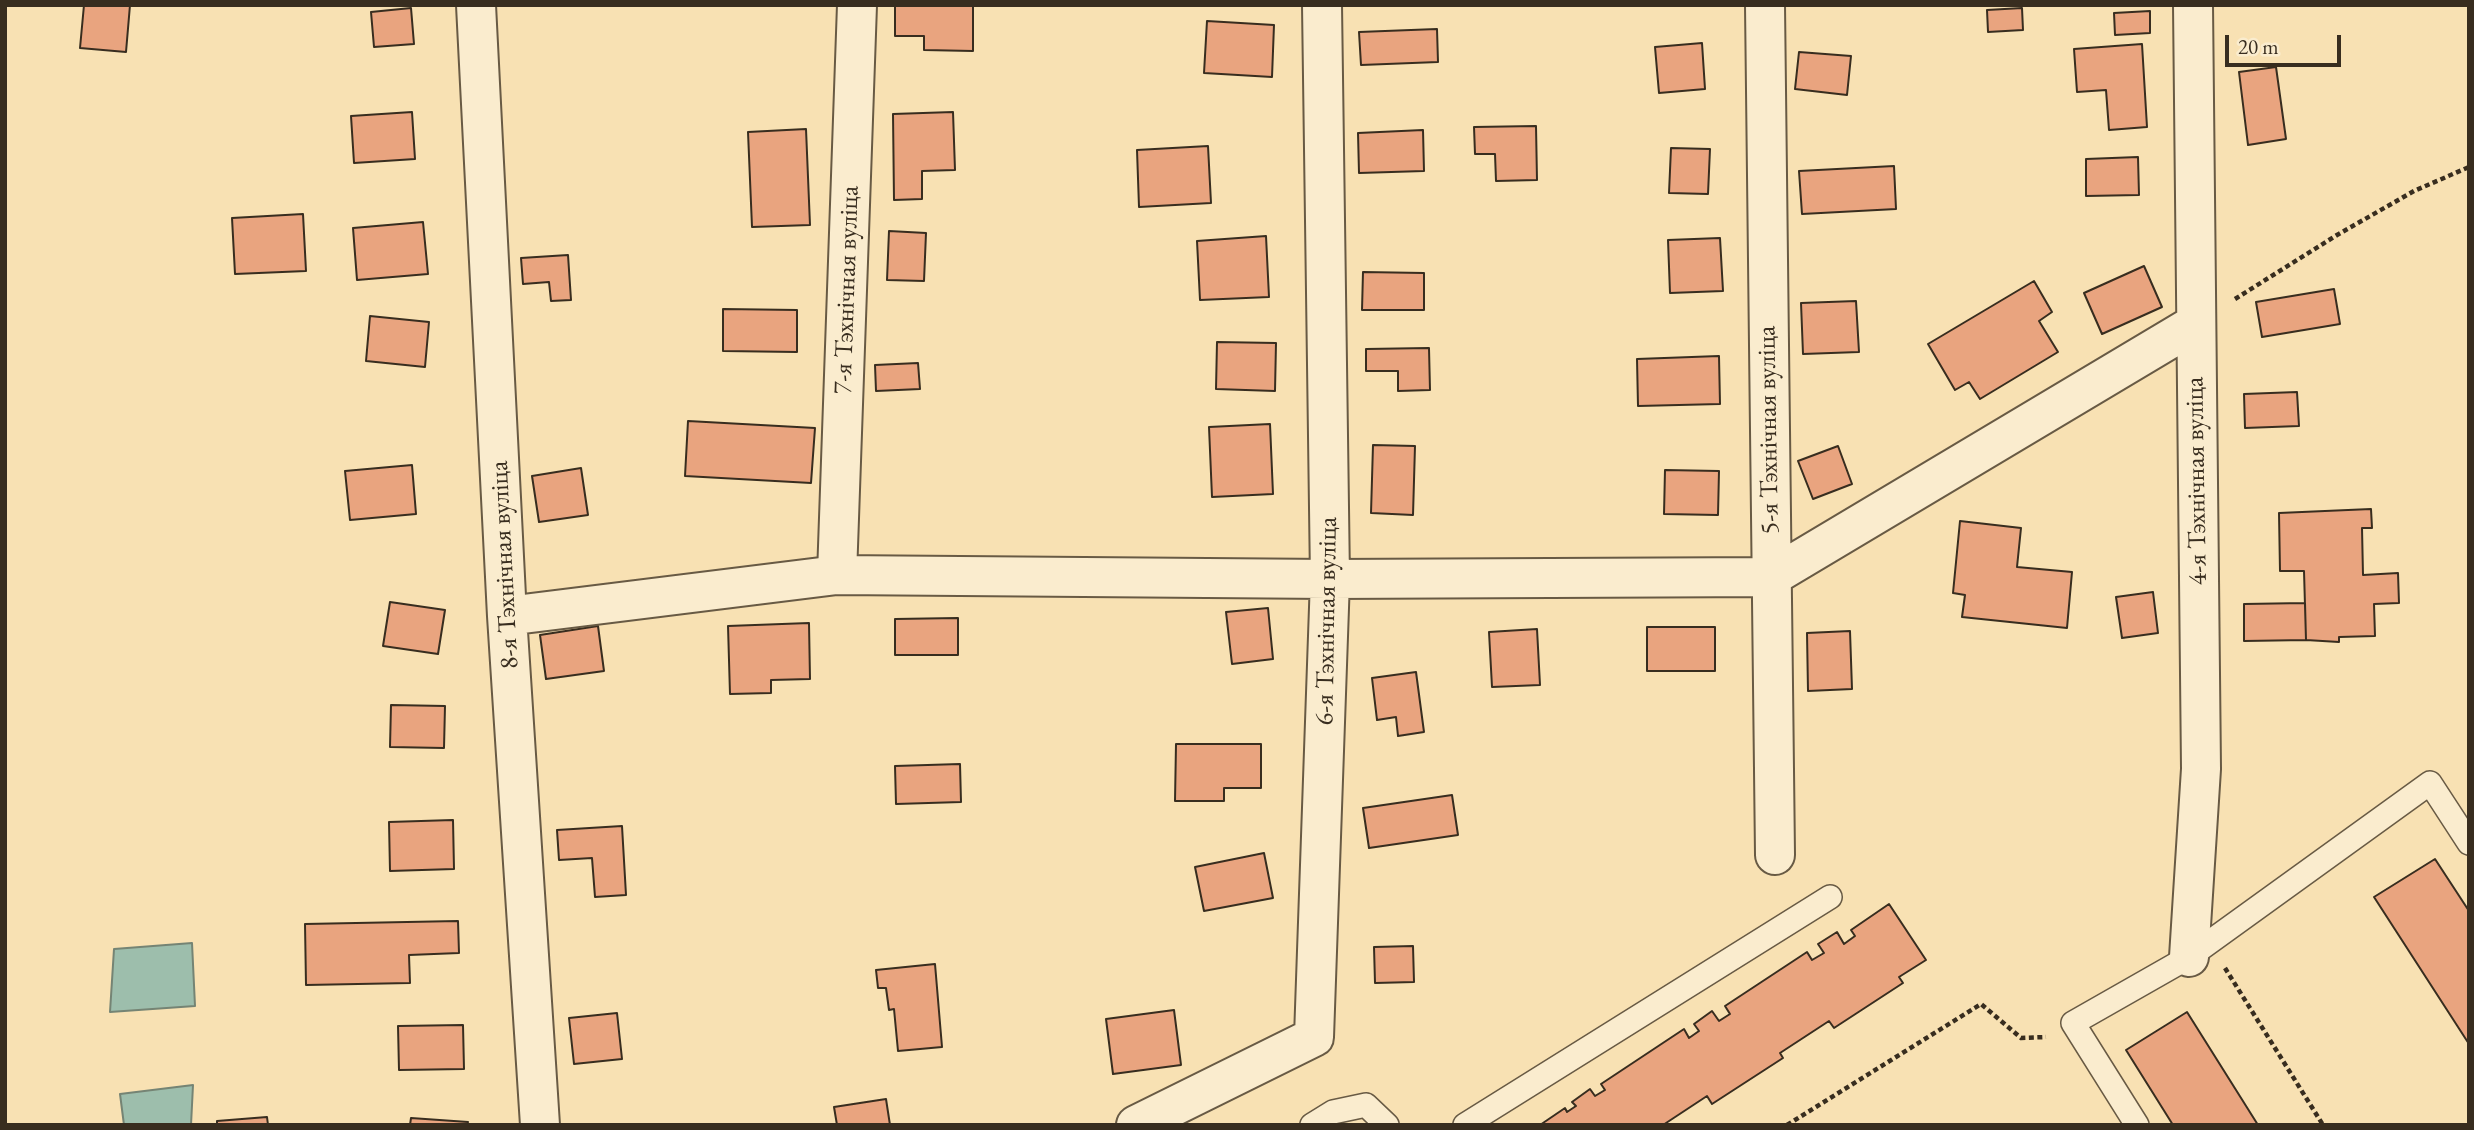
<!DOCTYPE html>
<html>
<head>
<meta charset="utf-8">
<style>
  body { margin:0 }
  #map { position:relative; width:2474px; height:1130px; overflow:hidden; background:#f8e1b3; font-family:"EB Garamond",serif }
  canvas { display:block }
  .frame { position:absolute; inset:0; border:7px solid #382d1f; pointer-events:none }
  .scale { position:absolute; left:2225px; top:35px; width:116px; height:32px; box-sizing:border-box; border:4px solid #382d1f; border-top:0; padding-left:9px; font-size:21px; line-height:24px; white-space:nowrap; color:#382d1f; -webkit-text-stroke:5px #faecce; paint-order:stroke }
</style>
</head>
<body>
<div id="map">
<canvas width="2474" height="1130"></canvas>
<div class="frame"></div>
<div class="scale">20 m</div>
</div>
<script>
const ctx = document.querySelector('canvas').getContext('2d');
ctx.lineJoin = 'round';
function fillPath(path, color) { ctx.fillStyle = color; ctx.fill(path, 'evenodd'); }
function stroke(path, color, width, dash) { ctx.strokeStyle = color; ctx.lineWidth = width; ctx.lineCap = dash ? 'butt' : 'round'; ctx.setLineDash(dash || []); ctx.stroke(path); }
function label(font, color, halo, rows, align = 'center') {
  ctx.font = font + ' "EB Garamond",serif'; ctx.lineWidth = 6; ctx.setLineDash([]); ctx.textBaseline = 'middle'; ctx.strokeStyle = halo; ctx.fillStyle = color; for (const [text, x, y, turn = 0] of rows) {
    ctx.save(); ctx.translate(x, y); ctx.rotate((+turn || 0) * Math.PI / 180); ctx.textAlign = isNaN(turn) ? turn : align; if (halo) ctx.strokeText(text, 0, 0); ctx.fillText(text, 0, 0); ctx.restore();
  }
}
const water = new Path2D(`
  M192,943l3,63 -85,6 4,-63z
  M193,1085l-2,40h-67l-4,-31z`);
fillPath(water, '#9dbeac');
stroke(water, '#758474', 2);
const building = new Path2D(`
  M84,5h46l-4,47 -46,-4z
  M895,5h78v46l-49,-1v-14h-29z
  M411,8l3,36 -40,3 -3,-35z
  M2022,8l1,22 -35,2 -1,-22z
  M2150,11v22l-35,2 -1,-22z
  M1207,21l67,4 -2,52 -68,-4z
  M1437,29l1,33 -77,3 -2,-33z
  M1702,43l3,46 -46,4 -4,-46z
  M2142,44l5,83 -38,3 -3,-40 -29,2 -3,-43z
  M1799,52l52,4 -4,39 -52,-6z
  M2276,67l10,72 -38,6 -9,-73z
  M412,112l3,47 -61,4 -3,-47z
  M953,112l2,58 -33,1v28l-28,1 -1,-86z
  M1536,126l1,54 -41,1 -1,-27h-20l-1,-27z
  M806,129l4,96 -58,2 -4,-95z
  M1423,130l1,41 -65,2 -1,-40z
  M1208,146l3,57 -72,4 -2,-57z
  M1671,148l39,1 -2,45 -39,-1z
  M2138,157l1,38 -53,1v-37z
  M1894,166l2,43 -94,5 -3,-43z
  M303,214l3,57 -71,3 -3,-56z
  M423,222l5,52 -71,6 -4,-52z
  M889,231l37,2 -2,48 -37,-1z
  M1266,236l3,61 -69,3 -3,-59z
  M1720,238l3,53 -53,2 -2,-53z
  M568,255l3,45 -20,1 -2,-19 -26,2 -2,-26z
  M2144,266l18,41 -60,27 -18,-41z
  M1363,272l61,1v37h-62z
  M2034,281l18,31 -13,9 19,31 -78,47 -11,-17 -14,8 -27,-46z
  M2334,289l6,35 -78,13 -6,-35z
  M1856,301l3,51 -56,2 -2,-51z
  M723,309l74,1v42l-74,-1z
  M370,316l59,6 -4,45 -59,-6z
  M1217,342l59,1 -1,48 -59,-2z
  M1429,348l1,42 -32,1v-20h-32v-22z
  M1719,356l1,48 -82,2 -1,-47z
  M918,363l2,26 -44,2 -1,-26z
  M2297,392l2,34 -54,2 -1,-34z
  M688,421l127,7 -4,55 -126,-7z
  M1270,424l3,70 -61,3 -3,-70z
  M1373,445l42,1 -2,69 -42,-2z
  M1838,446l14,38 -39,15 -15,-38z
  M412,465l4,49 -66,6 -5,-49z
  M581,468l7,47 -49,7 -7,-46z
  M1665,470l54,1 -1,44 -54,-1z
  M2371,509l1,19h-10l1,47 35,-2 1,30 -25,1 1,32 -36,1v5l-33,-2 -2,-69h-24l-1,-58z
  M1960,521l61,7 -4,39 55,5 -5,56 -105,-11 3,-22 -12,-2z
  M2153,592l5,41 -36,5 -6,-41z
  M390,602l55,8 -7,44 -55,-8z
  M2305,603l1,37 -62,1v-37z
  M1268,608l5,51 -41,5 -6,-52z
  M958,618v37h-63v-36z
  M809,623l1,56 -39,1v13l-41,1 -2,-68z
  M598,626l6,45 -58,8 -6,-44z
  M1647,627h68v44h-68z
  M1537,629l3,56 -48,2 -3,-55z
  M1850,631l2,58 -44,2 -1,-58z
  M1416,672l8,60 -26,4 -2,-19 -19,3 -5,-42z
  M391,705l54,1 -1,42 -54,-1z
  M1176,744h85v44h-37v13h-49z
  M960,764l1,38 -65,2 -1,-38z
  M1452,795l6,40 -89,13 -6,-40z
  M453,820l1,49 -64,2 -1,-49z
  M622,826l4,69 -31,2 -3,-39 -33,2 -2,-30z
  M1264,853l9,45 -69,13 -9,-44z
  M2435,859l34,52v133l-95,-147z
  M1889,904l37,56 -27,17 4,6 -69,45 -5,-7 -49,32 3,5 -71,46 -5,-8 -44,29h-123l25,-17 2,4 9,-6 -4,-4 18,-13 5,7 10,-6 -4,-6 83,-55 5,9 10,-7 -5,-7 18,-13 7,10 11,-7 -5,-8 82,-54 5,8 12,-7 -6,-9 19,-12 7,12 11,-8 -4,-6z
  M458,921l1,32 -50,2 1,28 -104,2 -1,-61z
  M1413,946l1,36 -39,1 -1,-36z
  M935,964l7,83 -44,4 -4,-42 -5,1 -3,-22h-8l-2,-18z
  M1174,1010l7,55 -68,9 -7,-55z
  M2187,1012l71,113h-85l-47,-75z
  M617,1013l5,46 -48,5 -5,-46z
  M463,1025l1,44 -65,1 -1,-44z
  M886,1099l4,26h-53l-3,-18z
  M267,1117l1,8h-51v-4z
  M411,1118l57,4 -1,3h-57z`);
fillPath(building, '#e9a47f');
stroke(building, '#382d1f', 2);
const service = new Path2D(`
  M1312,1125l21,-13 33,-7 21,20
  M1465,1125l365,-228
  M2137,1125l-64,-102 116,-66 241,-174 39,60`);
const minor = new Path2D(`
  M476,5l31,611 33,509
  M1765,5l10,850
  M837,575l20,-570
  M507,616l330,-41 493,4 441,-2 424,-253
  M2189,957l12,-188 -8,-764
  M1136,1125l178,-88 16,-458 -8,-574`);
stroke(service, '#685a44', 26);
stroke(minor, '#685a44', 42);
stroke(new Path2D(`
  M2235,299l102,-64 77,-44 55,-24
  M2225,968l98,157
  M1787,1125l194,-121 40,34 25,-1`), '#382d1f', 4.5, [5, 3.5]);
stroke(service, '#faecce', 23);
stroke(minor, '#faecce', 38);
label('26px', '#382d1f', '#faecce', [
  ["7-я Тэхнічная вуліца",847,290,-88],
  ["5-я Тэхнічная вуліца",1769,430,-91],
  ["4-я Тэхнічная вуліца",2197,481,-91],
  ["8-я Тэхнічная вуліца",505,565,-93],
  ["6-я Тэхнічная вуліца",1327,621,-89]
]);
</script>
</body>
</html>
